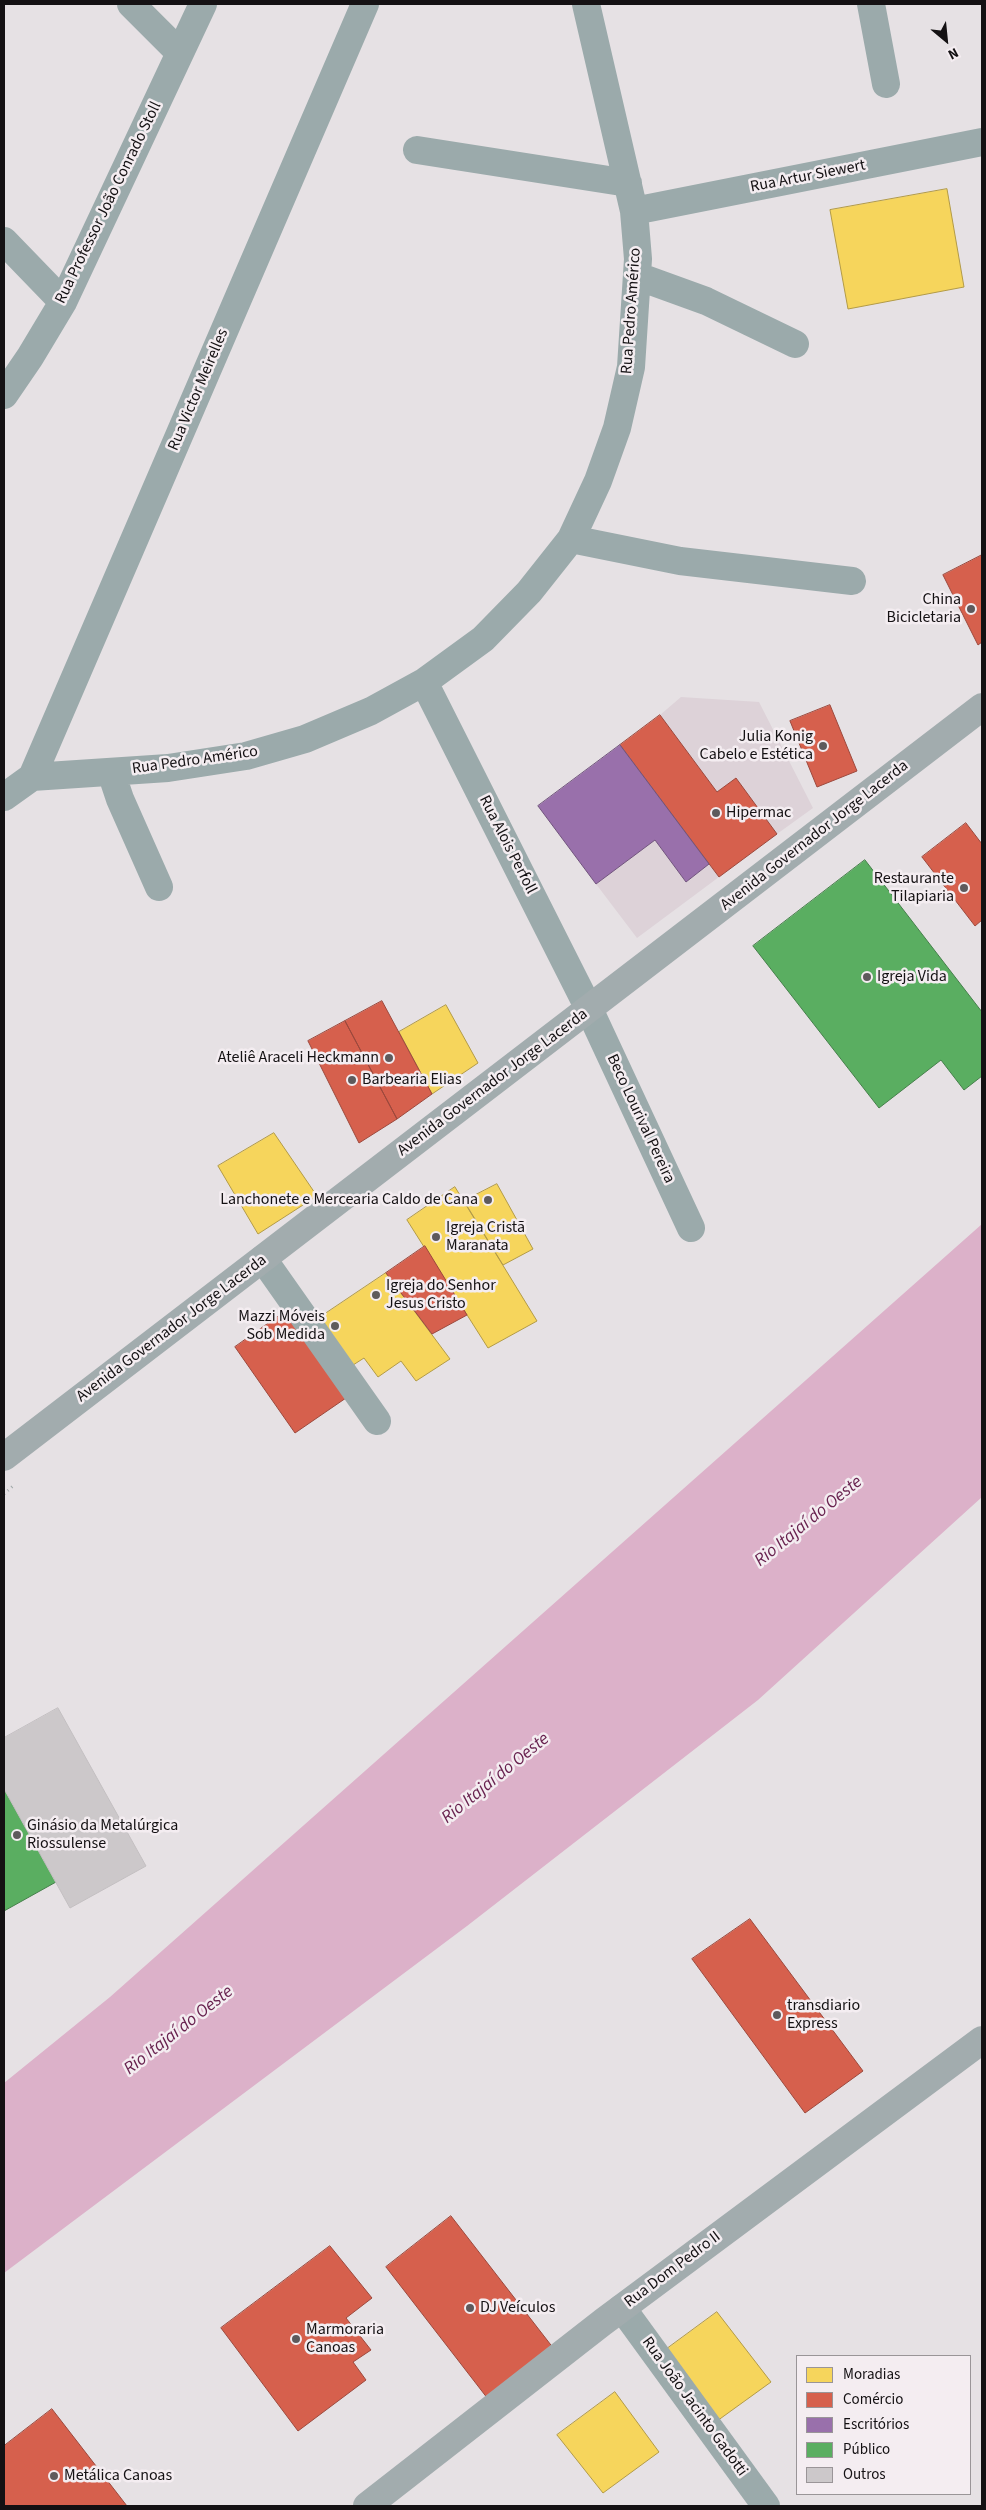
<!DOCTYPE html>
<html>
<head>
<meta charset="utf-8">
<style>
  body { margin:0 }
  #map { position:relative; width:986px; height:2510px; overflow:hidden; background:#e6e1e4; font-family:"Source Sans 3",sans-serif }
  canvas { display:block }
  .frame { position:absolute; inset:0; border:5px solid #141113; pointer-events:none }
  .legend { position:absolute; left:796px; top:2355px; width:175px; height:140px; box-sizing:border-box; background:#f4edf1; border:1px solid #9a9598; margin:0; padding:6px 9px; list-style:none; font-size:15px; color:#141113 }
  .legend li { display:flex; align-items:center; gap:10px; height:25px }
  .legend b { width:25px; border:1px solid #9a9598 }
  .north { position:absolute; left:921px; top:15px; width:50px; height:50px; -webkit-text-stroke:4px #f4edf1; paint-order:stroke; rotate:152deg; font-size:14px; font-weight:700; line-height:20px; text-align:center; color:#141113 }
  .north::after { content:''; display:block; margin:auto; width:18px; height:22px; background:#141113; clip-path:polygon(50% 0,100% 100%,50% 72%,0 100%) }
</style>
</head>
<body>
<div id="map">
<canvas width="986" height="2510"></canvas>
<div class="frame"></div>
<ul class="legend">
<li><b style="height:14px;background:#f6d55c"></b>Moradias</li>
<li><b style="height:14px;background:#d6604d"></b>Comércio</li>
<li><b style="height:14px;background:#9970ab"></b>Escritórios</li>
<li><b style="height:14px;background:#5aae61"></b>Público</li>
<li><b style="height:14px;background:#ccc8ca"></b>Outros</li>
</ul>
<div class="north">N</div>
</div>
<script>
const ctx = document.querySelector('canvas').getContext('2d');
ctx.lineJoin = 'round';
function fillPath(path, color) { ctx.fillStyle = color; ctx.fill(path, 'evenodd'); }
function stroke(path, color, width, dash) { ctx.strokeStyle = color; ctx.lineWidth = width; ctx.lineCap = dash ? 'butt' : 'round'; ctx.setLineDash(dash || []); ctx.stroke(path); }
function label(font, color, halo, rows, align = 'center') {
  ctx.font = font + ' "Source Sans 3",sans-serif'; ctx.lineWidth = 5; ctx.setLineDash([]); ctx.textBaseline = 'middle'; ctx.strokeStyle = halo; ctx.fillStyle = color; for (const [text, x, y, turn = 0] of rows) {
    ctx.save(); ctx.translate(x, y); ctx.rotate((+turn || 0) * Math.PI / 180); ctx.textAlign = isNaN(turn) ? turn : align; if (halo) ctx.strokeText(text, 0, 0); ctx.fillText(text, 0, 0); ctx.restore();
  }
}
fillPath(new Path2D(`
  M681,697l78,5 54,106 -36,26 -41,-56 -19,14 -57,-77z
  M655,840l31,42 23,-18 10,13 -82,61 -41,-54z`), '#ddd2d8');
fillPath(new Path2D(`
  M982,1224v273l-224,203 -291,226 -463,347v-190l106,-86z`), '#dcb1c9');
const homes = new Path2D(`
  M947,189l17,98 -116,22 -18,-99z
  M446,1005l32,58 -46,31 -33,-62z
  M274,1133l43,63 -59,38 -40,-68z
  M497,1184l36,65 -30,16 -39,-64z
  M455,1187l82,134 -49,27 -81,-128z
  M386,1273l64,86 -34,22 -15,-20 -23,16 -14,-19 -14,9 -34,-47z
  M717,2312l54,70 -54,39 -53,-70z
  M615,2392l44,60 -56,41 -46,-58z`);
fillPath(homes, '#f6d55c');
stroke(homes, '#b29a46', 1);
const shops = new Path2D(`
  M982,555v87l-4,3 -35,-70z
  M830,705l27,66 -40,16 -27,-66z
  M660,715l57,77 19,-14 41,56 -58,43 -99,-132z
  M966,823l16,21v76l-7,6 -53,-69z
  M382,1001l50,93 -35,25 -52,-98z
  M345,1021l52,98 -38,24 -51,-102z
  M425,1246l42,69 -35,19 -46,-61z
  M286,1311l60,87 -51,35 -60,-86z
  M750,1919l113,152 -58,42 -113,-154z
  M451,2216l103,133 -66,50 -102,-132z
  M330,2246l42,52 -26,20 25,32 -18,12 13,18 -68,51 -77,-103z
  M52,2409l75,97h-123v-60z`);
fillPath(shops, '#d6604d');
stroke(shops, '#9c483c', 1);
const offices = new Path2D(`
  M620,745l89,119 -23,18 -31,-42 -59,44 -58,-78z`);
fillPath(offices, '#9970ab');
stroke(offices, '#71547d', 1);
const public = new Path2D(`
  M865,860l117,152v64l-18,14 -23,-30 -62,48 -126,-162z
  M4,1789l52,93 -52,29z`);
fillPath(public, '#5aae61');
stroke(public, '#457f4a', 1);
const building = new Path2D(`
  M58,1708l88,158 -76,42 -66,-119v-51z`);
fillPath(building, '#ccc8ca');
stroke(building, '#c3bfc1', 1);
stroke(new Path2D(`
  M4,1494l9,-8`), '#a0a8a9', 3, [1, 4]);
stroke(new Path2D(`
  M131,4l49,49
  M871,4l15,80
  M417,150l211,33
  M634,211l348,-69
  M4,241l59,61
  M637,276l69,25 89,43
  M4,395l26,-38 33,-55 140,-298
  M571,539l109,22 172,20
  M424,682l165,327 102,219
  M111,772l9,27 39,88
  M32,777l136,-9 78,-12 59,-17 66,-28 53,-29 59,-43 46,-47 42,-53 27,-58 19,-53 14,-61 7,-108 -4,-48 -48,-207
  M32,777l333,-773
  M4,797l28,-20
  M263,1259l114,162
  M622,2308l144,198`), '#9baaab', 28);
stroke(new Path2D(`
  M4,1457l978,-750
  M367,2506l236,-184 379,-282`), '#a2acae', 28);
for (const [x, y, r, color] of [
  [971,609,5,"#5e5a5c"],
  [823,746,5,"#5e5a5c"],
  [716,813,5,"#5e5a5c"],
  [964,888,5,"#5e5a5c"],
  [867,977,5,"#5e5a5c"],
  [389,1058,5,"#5e5a5c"],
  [352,1080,5,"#5e5a5c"],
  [488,1200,5,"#5e5a5c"],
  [436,1237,5,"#5e5a5c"],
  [376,1295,5,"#5e5a5c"],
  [335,1326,5,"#5e5a5c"],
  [17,1835,5,"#5e5a5c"],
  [777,2015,5,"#5e5a5c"],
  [470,2308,5,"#5e5a5c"],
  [296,2339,5,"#5e5a5c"],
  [54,2476,5,"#5e5a5c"]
]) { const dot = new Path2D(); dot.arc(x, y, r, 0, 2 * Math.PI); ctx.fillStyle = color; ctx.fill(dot); stroke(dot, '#f4edf1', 2); }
label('16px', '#141113', '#f4edf1', [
  ["Rua Artur Siewert",808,177,-11],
  ["Rua Professor João Conrado Stoll",109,203,-64],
  ["Rua Pedro Américo",632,311,-86],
  ["Rua Victor Meirelles",199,390,-67],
  ["Rua Pedro Américo",195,761,-8],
  ["Avenida Governador Jorge Lacerda",815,836,-38],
  ["Rua Alois Perfoll",507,845,63],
  ["Avenida Governador Jorge Lacerda",493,1083,-37],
  ["Beco Lourival Pereira",640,1119,65],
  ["Avenida Governador Jorge Lacerda",172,1329,-37],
  ["Rua Dom Pedro II",673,2270,-37],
  ["Rua João Jacinto Gadotti",694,2407,54]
]);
label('16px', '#141113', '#f4edf1', [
  ["China",961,600,"right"],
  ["Bicicletaria",961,618,"right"],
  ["Julia Konig",813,737,"right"],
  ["Cabelo e Estética",813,755,"right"],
  ["Hipermac",726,813],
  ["Restaurante",954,879,"right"],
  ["Tilapiaria",954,897,"right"],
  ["Igreja Vida",877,977],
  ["Ateliê Araceli Heckmann",379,1058,"right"],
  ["Barbearia Elias",362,1080],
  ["Lanchonete e Mercearia Caldo de Cana",478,1200,"right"],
  ["Igreja Cristã",446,1228],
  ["Maranata",446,1246],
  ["Igreja do Senhor",386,1286],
  ["Jesus Cristo",386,1304],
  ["Mazzi Móveis",325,1317,"right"],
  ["Sob Medida",325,1335,"right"],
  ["Ginásio da Metalúrgica",27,1826],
  ["Riossulense",27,1844],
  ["transdiario",787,2006],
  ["Express",787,2024],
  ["DJ Veículos",480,2308],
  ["Marmoraria",306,2330],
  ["Canoas",306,2348],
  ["Metálica Canoas",64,2476]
], 'left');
label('italic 18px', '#68224f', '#f4edf1', [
  ["Rio Itajaí do Oeste",809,1522,-39],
  ["Rio Itajaí do Oeste",496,1779,-39],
  ["Rio Itajaí do Oeste",179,2031,-38]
]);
</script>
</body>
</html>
